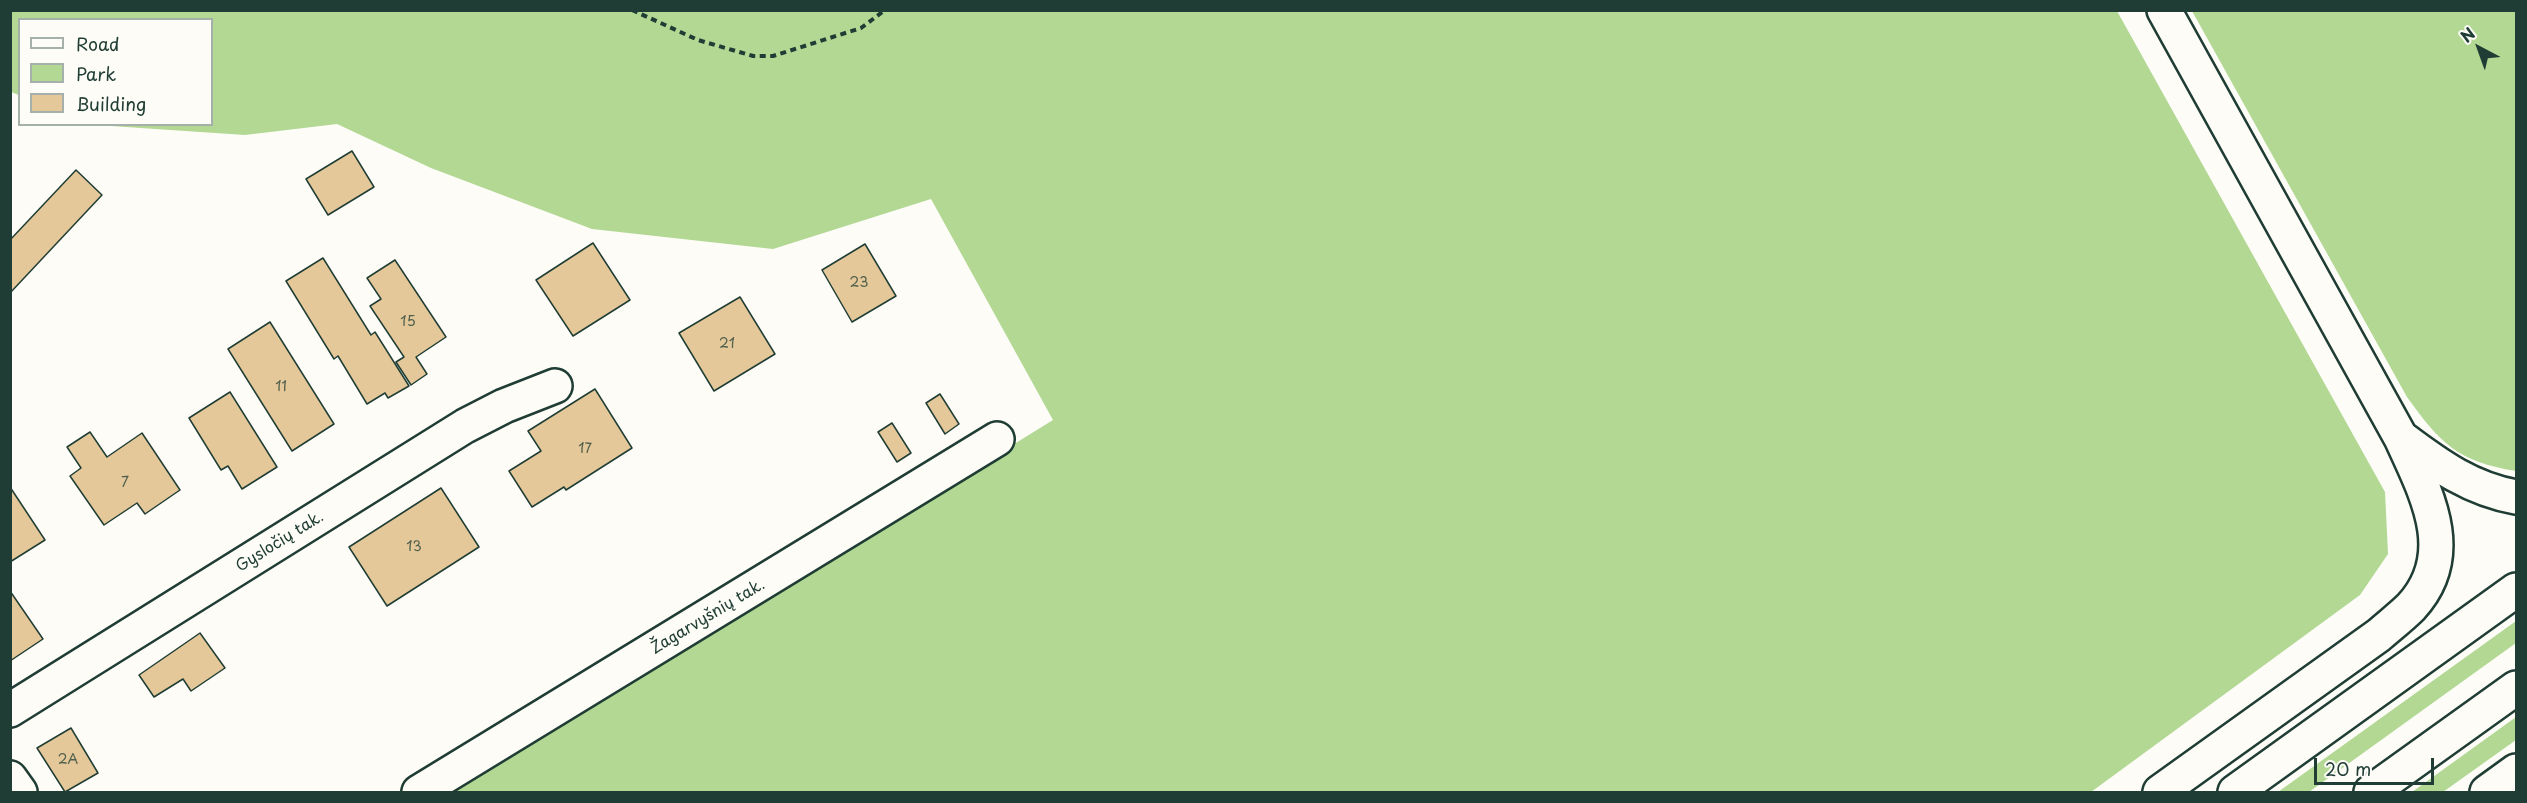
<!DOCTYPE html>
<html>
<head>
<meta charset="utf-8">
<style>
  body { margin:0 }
  #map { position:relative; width:2527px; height:803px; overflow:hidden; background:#fdfcf7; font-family:"Playpen Sans",sans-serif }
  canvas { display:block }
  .frame { position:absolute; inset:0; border:12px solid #1f3d34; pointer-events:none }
  .legend { position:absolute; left:18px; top:18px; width:195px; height:108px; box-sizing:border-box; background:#fdfcf7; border:2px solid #a4b0a9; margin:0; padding:8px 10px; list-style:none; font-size:18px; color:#1f3d34 }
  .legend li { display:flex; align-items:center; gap:12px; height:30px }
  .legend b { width:30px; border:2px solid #a4b0a9 }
  .north { position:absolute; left:2449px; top:18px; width:60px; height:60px; -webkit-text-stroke:4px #fdfcf7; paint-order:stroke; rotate:319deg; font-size:16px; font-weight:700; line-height:24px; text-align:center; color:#1f3d34 }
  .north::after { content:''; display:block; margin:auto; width:21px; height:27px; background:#1f3d34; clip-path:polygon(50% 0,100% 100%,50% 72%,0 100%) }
  .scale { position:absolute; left:2314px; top:758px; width:120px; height:27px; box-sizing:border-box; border:3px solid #1f3d34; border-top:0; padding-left:8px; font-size:18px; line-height:21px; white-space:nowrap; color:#1f3d34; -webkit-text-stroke:4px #fdfcf7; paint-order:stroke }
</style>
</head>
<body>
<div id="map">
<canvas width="2527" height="803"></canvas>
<div class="frame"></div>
<ul class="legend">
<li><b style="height:8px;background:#fdfcf7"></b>Road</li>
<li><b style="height:16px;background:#b2d894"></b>Park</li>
<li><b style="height:16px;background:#e5c899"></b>Building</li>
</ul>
<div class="north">N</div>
<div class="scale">20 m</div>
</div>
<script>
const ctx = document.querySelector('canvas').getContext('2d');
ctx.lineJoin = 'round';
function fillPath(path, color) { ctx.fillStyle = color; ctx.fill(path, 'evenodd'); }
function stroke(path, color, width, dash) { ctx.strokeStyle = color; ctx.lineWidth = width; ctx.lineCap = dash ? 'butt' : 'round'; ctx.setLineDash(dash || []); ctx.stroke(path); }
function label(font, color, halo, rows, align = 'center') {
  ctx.font = font + ' "Playpen Sans",sans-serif'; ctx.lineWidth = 5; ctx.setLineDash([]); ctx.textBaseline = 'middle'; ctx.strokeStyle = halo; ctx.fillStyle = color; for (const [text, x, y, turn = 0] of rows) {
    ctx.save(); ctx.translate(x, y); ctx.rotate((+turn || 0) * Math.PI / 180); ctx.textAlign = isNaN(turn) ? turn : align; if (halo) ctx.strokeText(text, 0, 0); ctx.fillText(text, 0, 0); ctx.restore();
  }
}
fillPath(new Path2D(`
  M10,11h2107l268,481 3,62 -28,41 -269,197h-1640l602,-372 -122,-221 -158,50 -181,-20 -161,-61 -94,-44 -92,11 -149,-10 116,-1v-104h-192l-1,75 -8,-3z
  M2192,11h324v460c-58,-9 -76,-28 -109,-74z
  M2516,621v22l-207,149h-31z
  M2516,717v23l-73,52h-31z`), '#b2d894');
const building = new Path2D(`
  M352,151l22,36 -46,28 -22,-36z
  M76,170l26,25 -92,98v-53z
  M593,243l37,57 -57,36 -37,-56z
  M865,244l31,52 -44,26 -30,-52z
  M323,258l48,77 4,-3 34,54 -21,12 -3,-5 -18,11 -29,-48 -4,3 -48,-78z
  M395,260l51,77 -30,20 11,17 -16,11 -15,-23 8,-5 -34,-51 11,-7 -14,-21z
  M740,297l35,57 -61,37 -35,-58z
  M270,322l64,102 -42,27 -64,-102z
  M595,389l37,59 -66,42 -2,-3 -32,20 -23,-36 32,-20 -13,-20z
  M230,392l47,75 -35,22 -14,-23 -7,4 -32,-52z
  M940,394l19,30 -14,10 -19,-31z
  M892,423l19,30 -14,9 -19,-30z
  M90,432l17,25 35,-24 38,57 -35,24 -8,-11 -33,22 -34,-49 11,-8 -14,-21z
  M10,487l35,53 -35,22z
  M441,488l38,59 -92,59 -38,-59z
  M10,591l33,48 -33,22z
  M200,633l25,35 -34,23 -8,-12 -29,18 -15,-22z
  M71,728l27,45 -33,19 -28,-44z`);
fillPath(building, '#e5c899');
stroke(building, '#1f3d34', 1.5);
const street = new Path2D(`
  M10,710l455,-284 39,-20 51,-20
  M10,778l10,14
  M419,792l578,-353`);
const highway = new Path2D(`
  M2403,439c36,27 68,50 113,58
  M2160,792l219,-157c10,-9 22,-18 32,-28 49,-53 15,-114 -10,-169l-237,-428
  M2235,792l281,-202
  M2371,792l145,-104
  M2487,792l29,-21`);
stroke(street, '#1f3d34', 38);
stroke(highway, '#1f3d34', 38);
stroke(new Path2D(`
  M632,10l66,30 55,16h20l88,-28 24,-18`), '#1f3d34', 4, [6, 4.5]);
stroke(street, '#fdfcf7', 33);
stroke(highway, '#fdfcf7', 33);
label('14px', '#50604d', null, [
  ["23",859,283],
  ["15",408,322],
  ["21",727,344],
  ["11",281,387],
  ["17",585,449],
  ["7",125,483],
  ["13",414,547],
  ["2A",68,760]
]);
label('16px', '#1f3d34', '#fdfcf7', [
  ["Gysločių tak.",280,542,-32],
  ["Žagarvyšnių tak.",708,617,-31]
]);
</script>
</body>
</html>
